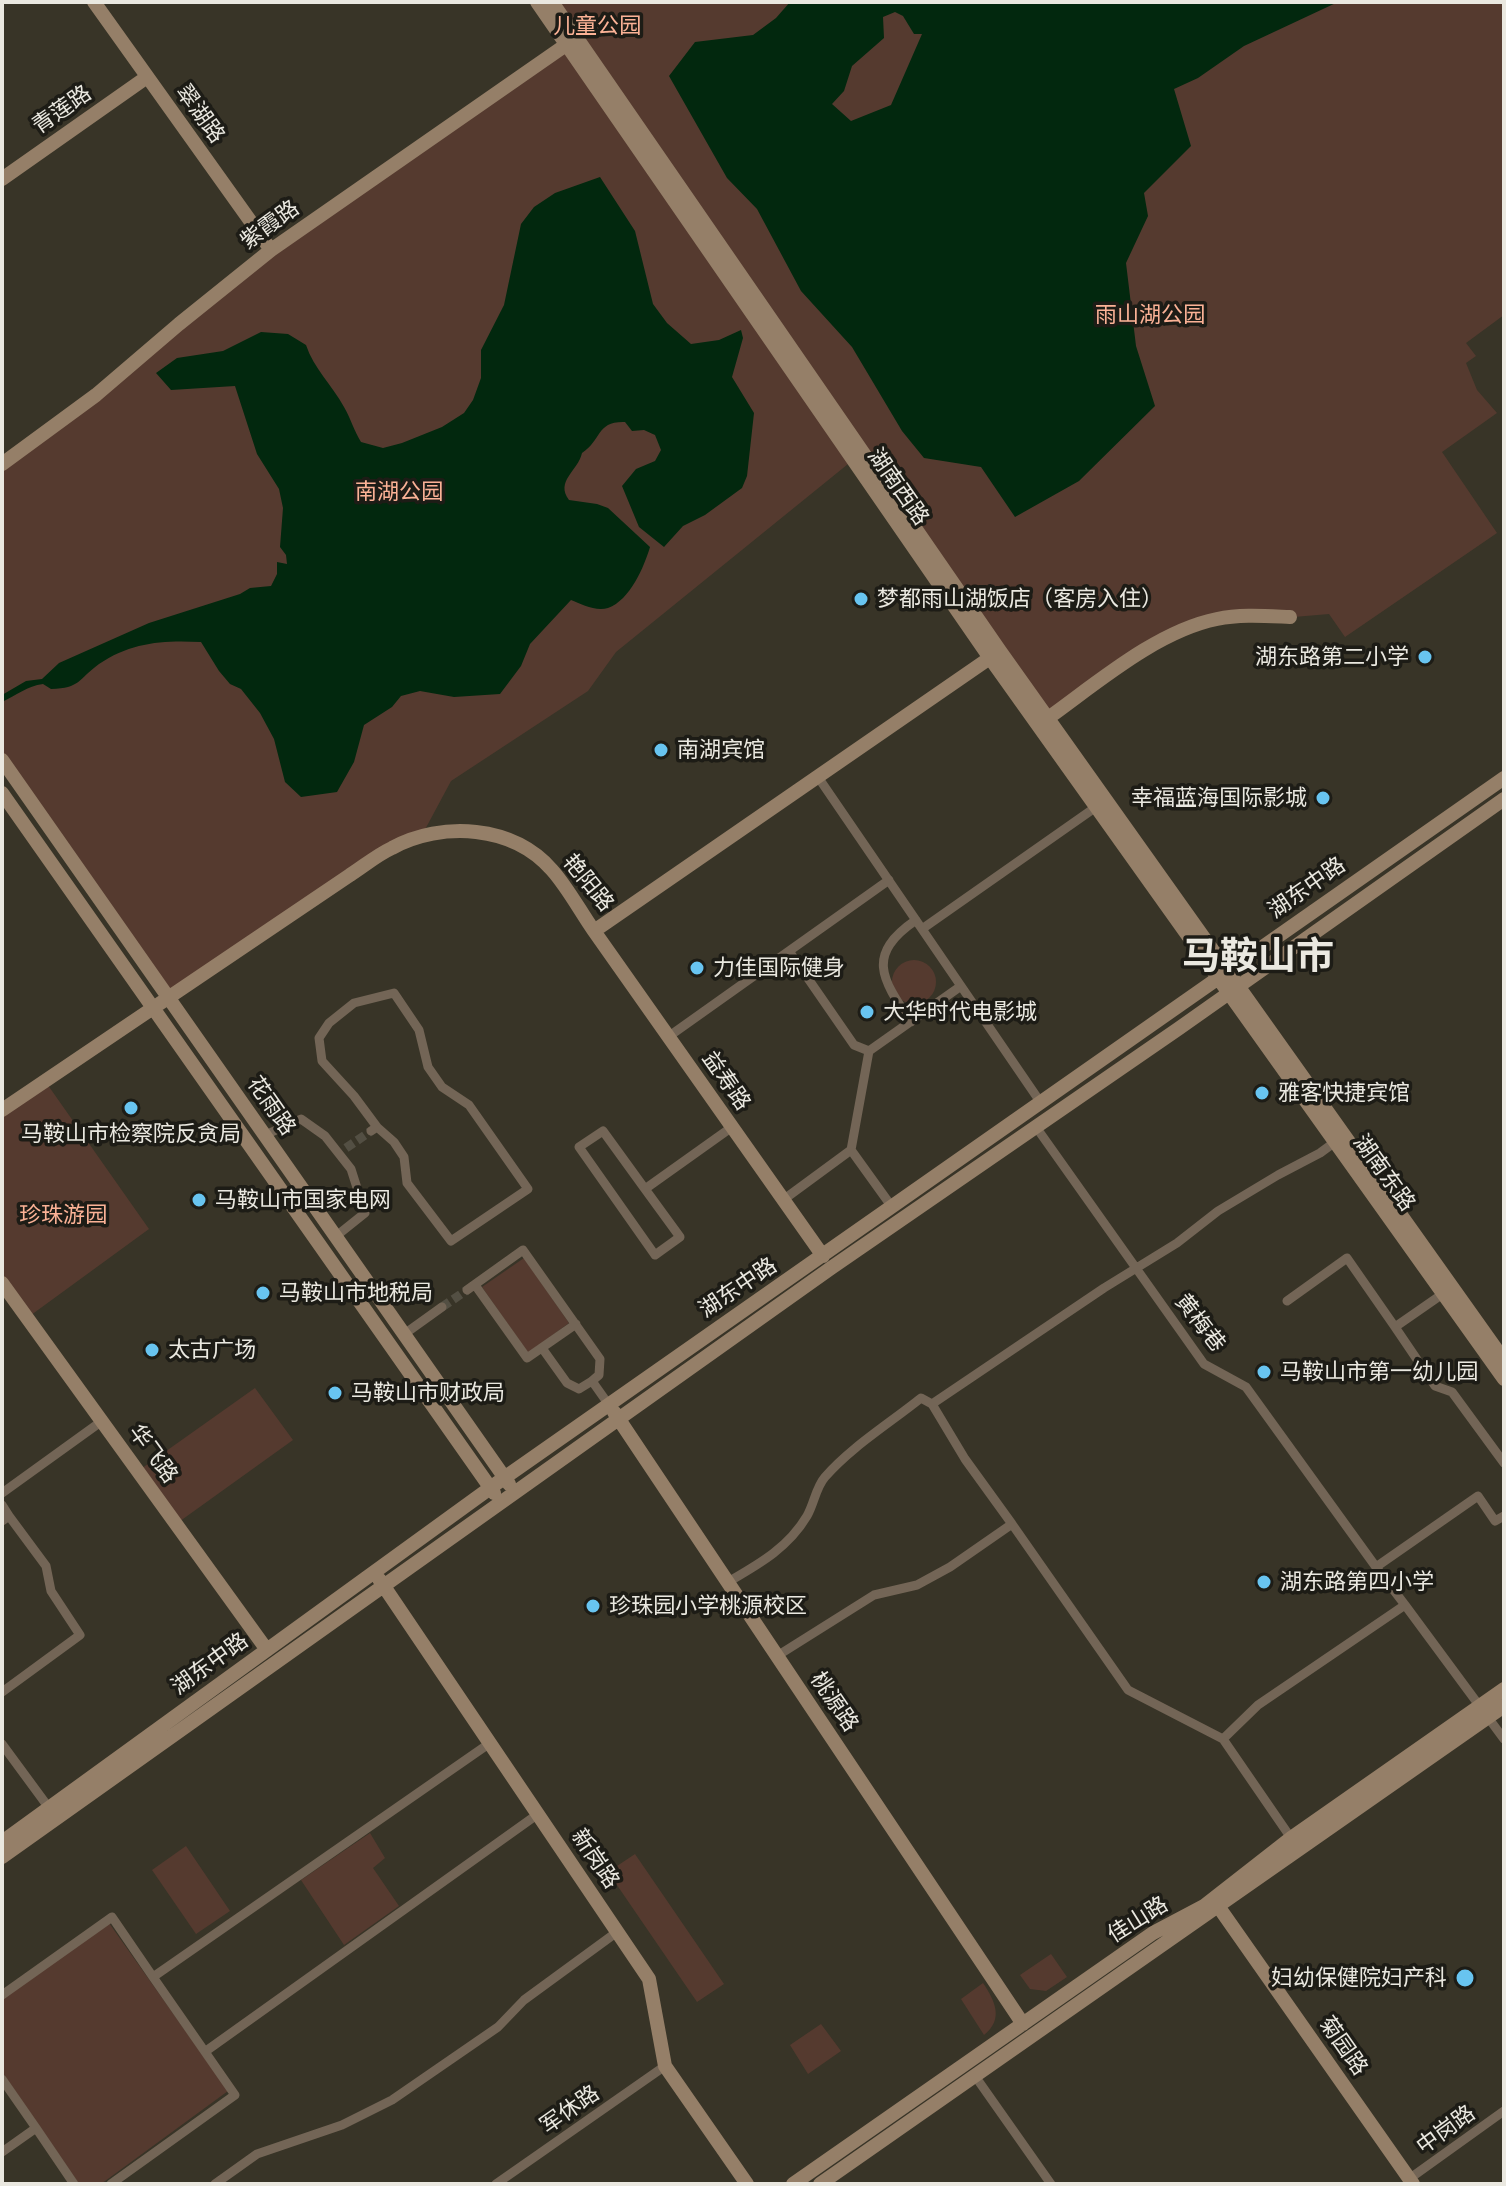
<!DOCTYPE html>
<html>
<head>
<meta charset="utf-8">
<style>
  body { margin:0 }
  #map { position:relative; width:1506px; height:2186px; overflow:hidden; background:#383427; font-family:Mulish,sans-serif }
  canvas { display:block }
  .frame { position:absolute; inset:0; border:4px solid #eae8e0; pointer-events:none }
</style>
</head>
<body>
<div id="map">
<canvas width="1506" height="2186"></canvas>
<div class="frame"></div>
</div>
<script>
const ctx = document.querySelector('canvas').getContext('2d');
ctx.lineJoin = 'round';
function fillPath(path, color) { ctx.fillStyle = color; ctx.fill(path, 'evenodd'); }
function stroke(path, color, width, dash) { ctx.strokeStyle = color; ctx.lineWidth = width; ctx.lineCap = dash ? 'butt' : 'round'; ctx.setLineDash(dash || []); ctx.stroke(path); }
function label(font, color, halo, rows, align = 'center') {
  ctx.font = font + ' Mulish,"Noto Sans SC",sans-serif'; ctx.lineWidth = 7; ctx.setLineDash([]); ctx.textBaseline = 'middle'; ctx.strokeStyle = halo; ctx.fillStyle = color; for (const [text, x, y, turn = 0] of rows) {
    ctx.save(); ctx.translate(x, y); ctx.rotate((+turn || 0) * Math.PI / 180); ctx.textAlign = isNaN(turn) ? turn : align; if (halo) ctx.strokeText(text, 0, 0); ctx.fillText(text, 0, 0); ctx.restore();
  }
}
fillPath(new Path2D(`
  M552,2h952v313l-38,28 10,13 -10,7 11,27 20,23 -55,39 55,81 -152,104 -16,-23 -140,12 -141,92z
  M566,44l287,416 -237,192 -28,39 -137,90 -30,56 -71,38 -180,123 -168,-238v-296l177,-140z
  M892 982a22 22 0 1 1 44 0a22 22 0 1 1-44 0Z
  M45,1081l104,148 -122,89 -25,-35v-173z
  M524,1258l45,65 -41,30 -46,-66z
  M255,1388l38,52 -117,84 -38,-53z
  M370,1833l15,25 -12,10 26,38 -55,39 -43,-65z
  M186,1846l44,65 -34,23 -44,-64z
  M635,1854l89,130 -27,18 -89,-130z
  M109,1923l119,168 -127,93h-22l-77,-112v-73z
  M1051,1954l16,23 -21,14 -16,-2 -10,-14z
  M983,1983c12,18 21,36 1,52l-23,-36z
  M821,2024l20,27 -33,23 -18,-29z`), '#553a2f');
fillPath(new Path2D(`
  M790,2h548l-94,44 -46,32 -24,11 17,57 -47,47 4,23 -22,47 10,83 19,60 -76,75 -64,36 -34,-50 -57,-9 -22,-27 -50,-84 -51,-56 -44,-82 -30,-31 -58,-102 26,-34 58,-7 23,-17zM895,12l8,4 11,18h8l-31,71 -40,16 -19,-17 12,-13 8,-25 32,-28 -1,-21z
  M600,177l35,54 18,73 14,19 24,21 28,-4 22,-10 2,8 -11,39 22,36 -7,63 -5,12 -37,27 -22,11 -19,21 -25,-20 -17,-41 14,-17 19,-8 6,-11 -6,-15 -11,-5 -12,1 -7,-9c-29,-1 -23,18 -43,31 -4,18 -27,28 -13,47l28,4 11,4 42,39c-6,20 -20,53 -42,61 -12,4 -27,-4 -37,-8l-41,44 -9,22 -21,28 -46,3 -34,-6 -19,5 -9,11 -28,18 -10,37 -17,30 -36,5 -16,-15 -11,-43 -14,-26 -19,-24 -11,-5 -11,-13 -18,-29c-37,-2 -70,0 -102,22 -22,16 -18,24 -48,25l-8,-5c-16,2 -26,11 -41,18v-7l24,-14 16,-2 17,-16 90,-40 91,-29 10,-6 21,-2 6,-12v-12l10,2 -1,-9 -6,-8 3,-39 -4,-19 -22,-35 -22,-68 -64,4 -15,-17 21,-15 46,-7 38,-19 27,2 18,11c8,24 26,40 38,62 7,12 10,24 17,35l22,6 19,-5 40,-16 22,-14 9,-13 8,-22v-28l23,-45 17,-81 13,-17 21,-14z`), '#02280e');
stroke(new Path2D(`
  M346,1148l25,-17
  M442,1307l25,-17`), '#534f43', 9, [9, 4.5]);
stroke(new Path2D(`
  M818,777l223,326
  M922,929l174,-122
  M789,951l65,94 15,6
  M911,1022c-29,-43 -46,-67 5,-102
  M668,1037l221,-157
  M1036,1127l168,237 42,23 130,180
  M371,1131l6,-4 17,15 10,15 3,26 44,58 77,-52 -59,-84 -27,-18 -14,-20 -9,-37 -25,-37 -40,10 -25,20 -10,15 3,23 32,35 23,31
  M265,1135l36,-16 24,17 26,33 14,44 -30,24
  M645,1189l35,48 -25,18 -76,-108 24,-16 42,58 87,-62
  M783,1200l68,-50
  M892,1207l-41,-57 18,-99 92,-65
  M475,1285l52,73 49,-34
  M467,1290l56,-40 77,109 -1,16 -7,6 17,24
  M1444,1293l-49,34 40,59 17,6 52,71
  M1287,1301l60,-43 48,69
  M403,1335l39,-28
  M542,1348l25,35 12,6 13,-8
  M2,1493l100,-72
  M2,1505l7,11
  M2,1521l7,-5 37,50 5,25 29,44 -78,57
  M1012,1524l116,166 95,49 68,99
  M728,1582c31,-18 60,-34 79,-66 7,-12 9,-29 18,-39 26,-30 65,-54 96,-79l11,6
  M1405,1605l99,134
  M777,1656l97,-61 43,-10 33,-18 62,-43 -47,-65 -33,-55 172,-116 73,-45 41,-32 60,-36 42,-22 15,-11
  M1223,1739l35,-34 147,-100 -29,-38 102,-71 17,25 9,-5
  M2,1744l50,68
  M2,1995l110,-78 41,60 337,-234
  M206,2051l332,-237
  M975,2076l76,108
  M2,2079l34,49 -34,24
  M36,2128l38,56
  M1409,2179l95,-68
  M111,2184l124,-89 -82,-118
  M215,2184l42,-30 85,-29 50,-25 106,-73 26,-27 93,-68
  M496,2184l169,-118`), '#736556', 9);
stroke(new Path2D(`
  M94,2l177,248
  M537,2l453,656 514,721
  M552,2l448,649 504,709
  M2,179l145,-102
  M2,464l94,-69 83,-71 92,-74 302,-210
  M1048,718c49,-35 109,-87 169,-99 23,-5 49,-3 73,-2
  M2,760l507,724
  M2,793l492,700
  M594,931l229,325
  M2,1110l348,-235c14,-9 27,-20 42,-27 50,-27 121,-23 160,22 16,18 28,41 42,61l403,-278
  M2,1283l265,367
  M614,1412l409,612
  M379,1579l270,400 16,87 82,118
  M2,1842l502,-364 1000,-700
  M2,1857l829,-589 347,-239 326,-230
  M1210,1906h8l195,278
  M793,2184l360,-251 51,-27 87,-68 213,-149
  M820,2184l684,-478`), '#957f68', 14);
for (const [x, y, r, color] of [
  [861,599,8,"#68c4f0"],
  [1425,657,8,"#68c4f0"],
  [661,750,8,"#68c4f0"],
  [1323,798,8,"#68c4f0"],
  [697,968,8,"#68c4f0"],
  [867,1012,8,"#68c4f0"],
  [1262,1093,8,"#68c4f0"],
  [131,1108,8,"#68c4f0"],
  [199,1200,8,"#68c4f0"],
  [263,1293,8,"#68c4f0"],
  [152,1350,8,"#68c4f0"],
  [1264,1372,8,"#68c4f0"],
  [335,1393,8,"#68c4f0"],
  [1264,1582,8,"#68c4f0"],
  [593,1606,8,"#68c4f0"],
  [1465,1978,10,"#68c4f0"]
]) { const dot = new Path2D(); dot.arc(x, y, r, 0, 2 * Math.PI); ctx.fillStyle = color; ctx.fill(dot); stroke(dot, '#1d1c16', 3); }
label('22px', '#fbb296', '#1d1c16', [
  ["儿童公园",597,26],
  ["雨山湖公园",1150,315],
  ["南湖公园",399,492],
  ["珍珠游园",63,1215]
]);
label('22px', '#eae8e0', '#1d1c16', [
  ["青莲路",62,110,-35],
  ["翠湖路",200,114,54],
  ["紫霞路",270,225,-36],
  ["湖南西路",898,487,55],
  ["艳阳路",588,883,51],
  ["湖东中路",1307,888,-35],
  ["益寿路",726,1081,55],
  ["花雨路",271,1106,55],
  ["湖南东路",1384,1173,54],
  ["湖东中路",738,1288,-34],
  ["黄梅巷",1200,1323,52],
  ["华飞路",153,1454,54],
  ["湖东中路",210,1664,-36],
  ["桃源路",834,1702,56],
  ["新岗路",595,1859,56],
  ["佳山路",1138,1920,-32],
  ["菊园路",1343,2046,55],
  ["军休路",570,2110,-35],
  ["中岗路",1446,2130,-36]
]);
label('22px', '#eae8e0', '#1d1c16', [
  ["梦都雨山湖饭店（客房入住）",877,599],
  ["湖东路第二小学",1409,657,"right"],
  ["南湖宾馆",677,750],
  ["幸福蓝海国际影城",1307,798,"right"],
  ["力佳国际健身",713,968],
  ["大华时代电影城",883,1012],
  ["雅客快捷宾馆",1278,1093],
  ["马鞍山市检察院反贪局",131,1134,"center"],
  ["马鞍山市国家电网",215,1200],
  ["马鞍山市地税局",279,1293],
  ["太古广场",168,1350],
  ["马鞍山市第一幼儿园",1280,1372],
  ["马鞍山市财政局",351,1393],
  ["湖东路第四小学",1280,1582],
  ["珍珠园小学桃源校区",609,1606],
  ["妇幼保健院妇产科",1447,1978,"right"]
], 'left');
label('bold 38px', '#eae8e0', '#1d1c16', [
  ["马鞍山市",1258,958]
]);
</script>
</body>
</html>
